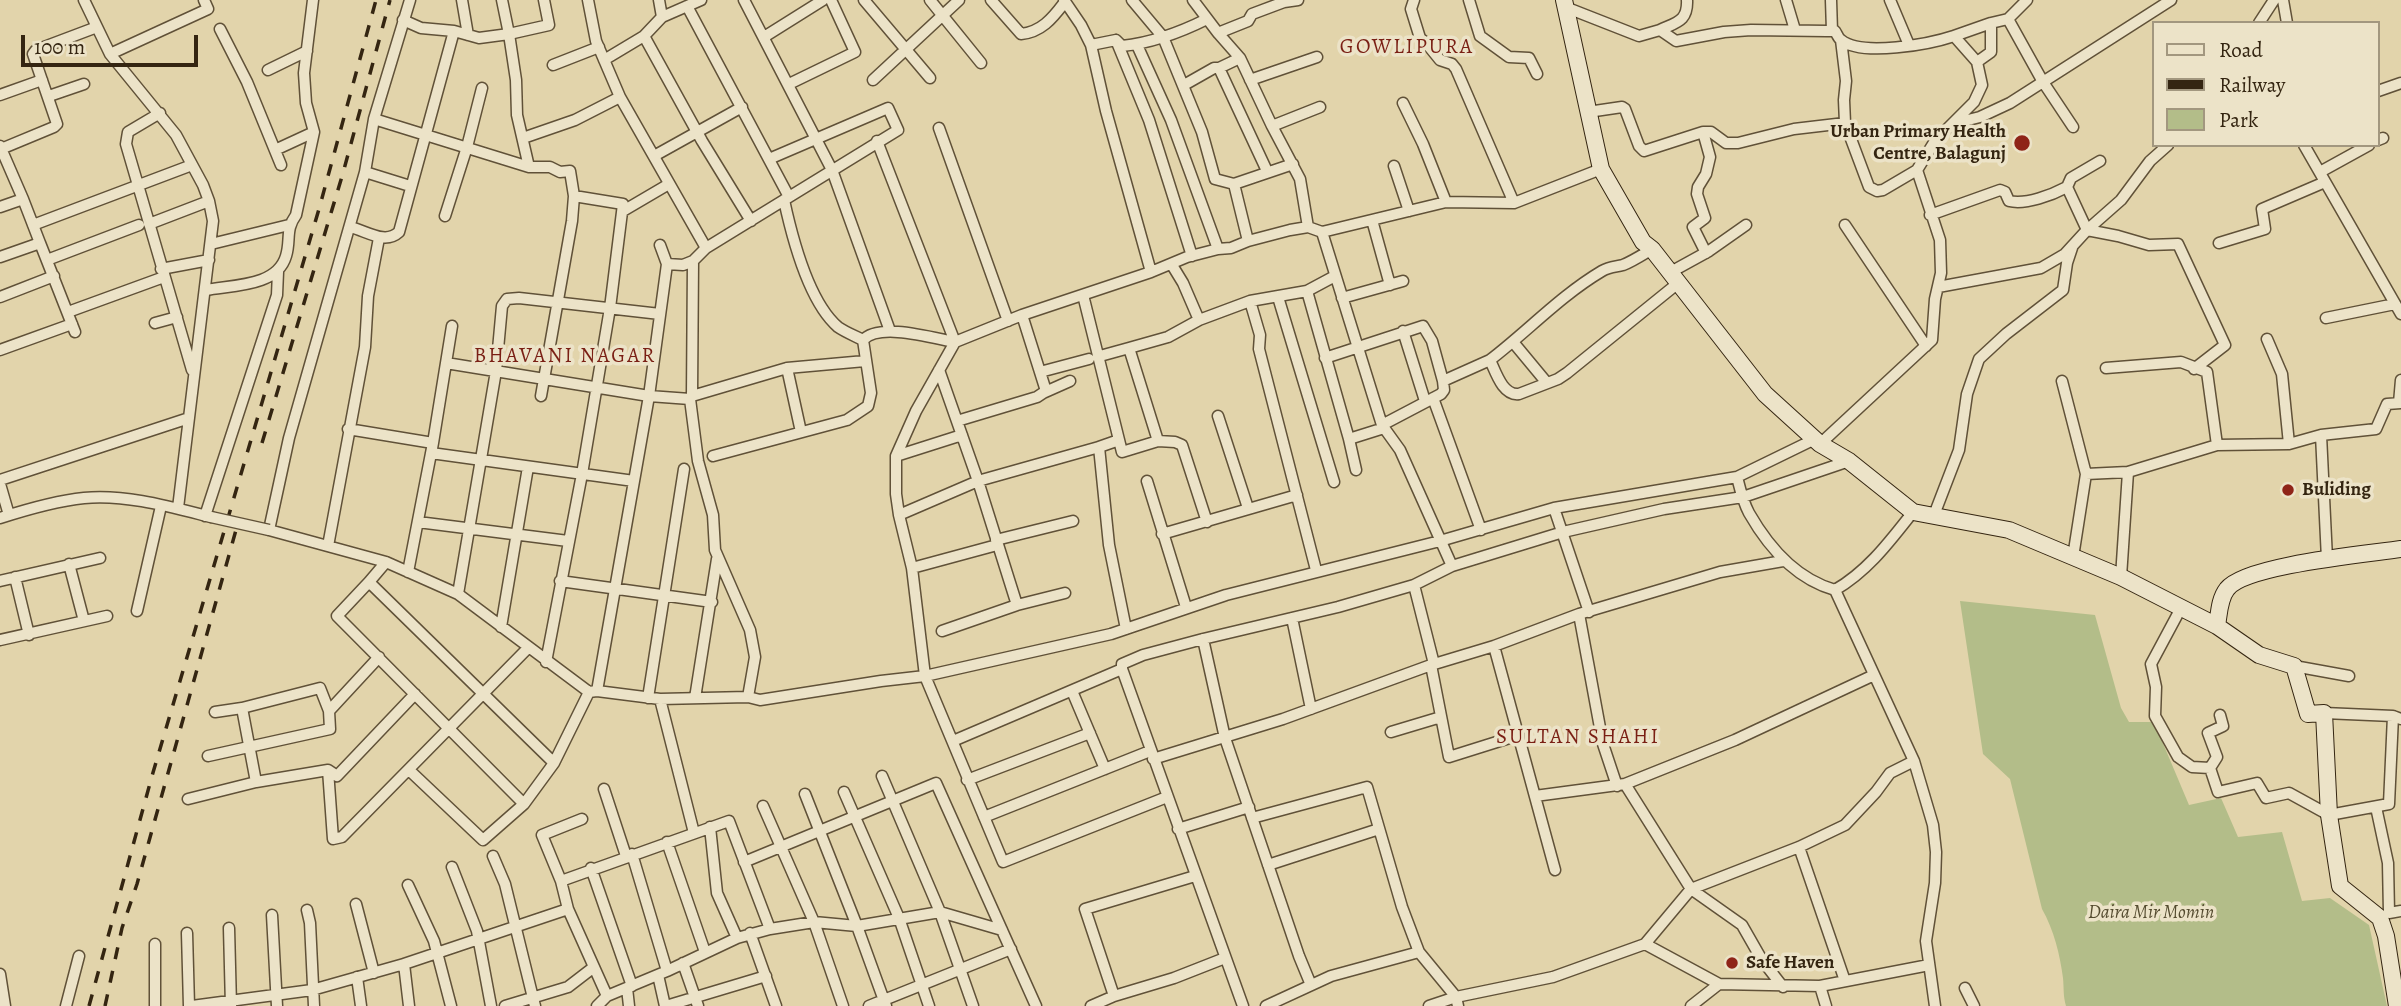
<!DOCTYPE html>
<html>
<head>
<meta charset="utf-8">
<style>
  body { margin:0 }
  #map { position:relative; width:2401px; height:1006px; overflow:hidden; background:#e2d4ab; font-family:Alegreya,serif }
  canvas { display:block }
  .legend { position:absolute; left:2152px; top:21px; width:228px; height:126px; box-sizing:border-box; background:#ece3c8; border:2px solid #a2977f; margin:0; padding:9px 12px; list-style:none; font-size:21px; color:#342511 }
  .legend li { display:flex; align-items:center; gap:14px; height:35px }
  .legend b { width:35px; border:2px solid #a2977f }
  .scale { position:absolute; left:21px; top:35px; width:177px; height:32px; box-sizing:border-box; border:4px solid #342511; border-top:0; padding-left:9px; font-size:21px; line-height:24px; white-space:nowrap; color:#342511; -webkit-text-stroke:5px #ece3c8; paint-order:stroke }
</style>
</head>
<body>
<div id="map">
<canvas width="2401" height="1006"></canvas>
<ul class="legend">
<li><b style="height:9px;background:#ece3c8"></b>Road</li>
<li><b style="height:9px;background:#342511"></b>Railway</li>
<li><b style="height:19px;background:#b3bd89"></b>Park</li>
</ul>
<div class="scale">100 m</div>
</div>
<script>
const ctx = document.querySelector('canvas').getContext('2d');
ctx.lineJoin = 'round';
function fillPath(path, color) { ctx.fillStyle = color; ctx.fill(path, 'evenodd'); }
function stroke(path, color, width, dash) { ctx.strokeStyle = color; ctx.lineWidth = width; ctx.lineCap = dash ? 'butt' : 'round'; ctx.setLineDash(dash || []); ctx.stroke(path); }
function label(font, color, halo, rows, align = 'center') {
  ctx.font = font + ' Alegreya,serif'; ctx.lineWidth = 7; ctx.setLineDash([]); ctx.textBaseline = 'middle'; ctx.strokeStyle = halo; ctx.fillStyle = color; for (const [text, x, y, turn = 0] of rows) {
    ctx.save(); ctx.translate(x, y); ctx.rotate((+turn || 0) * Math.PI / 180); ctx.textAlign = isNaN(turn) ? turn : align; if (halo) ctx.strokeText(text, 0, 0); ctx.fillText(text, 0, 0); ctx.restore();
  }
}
fillPath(new Path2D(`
  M1960,601l135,14 26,93 8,14h25l35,83 32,-7 17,39 44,-5 20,69 28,-3 39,27 18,81h-321c-3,-10 -2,-18 -3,-28 -3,-23 -9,-48 -21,-69l-32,-130 -27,-25z`), '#b3bd89');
const street = new Path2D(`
  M84,0l26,54 66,81 27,50 6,16 4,20 -35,287
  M410,0l-36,119 -9,53 -76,266 -20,92 117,32 72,32 131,98 8,-1 63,8 88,-2 12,3 121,-19 44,-5 186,-42 115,-39 214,-54 114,-33 183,-31 78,-38
  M462,0l6,35
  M502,0l7,34 40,-9 -5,-25
  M588,0l8,41 24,56 86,151
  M659,0l3,17
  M744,0l88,170 58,161
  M864,0l66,78
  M930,0l51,63
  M991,0l30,34c20,-2 31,-15 43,-31
  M1064,0l17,25 10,20 25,-5 6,6c29,-3 59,-14 85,-27
  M1132,0l31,37 39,95 13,47 19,5 59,-20
  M1193,0l25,33 22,25 32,68 28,53 8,48
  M1414,0l-3,9 9,29 7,6 13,16 12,4 4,5 58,134
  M1469,0l11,36 29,21 20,1 8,16
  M1786,0l9,30
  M1831,0l1,31
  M1890,0l19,45
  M2283,0l4,23
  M687,6l102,191
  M1565,7l74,29 21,-6 16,11 48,-9 27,-2 76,1h8c2,3 3,7 6,9 21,17 89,4 113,-4l23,26
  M2008,19l35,63 30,45
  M2259,23l15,-23
  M220,29l27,53 34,83
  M1660,30c17,-8 28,-9 27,-30
  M454,31l25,7 30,-4 7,46 1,35 12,52
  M1218,33l30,-12 4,-7 32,-12 14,-2
  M644,36l58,105 49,80
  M1954,36l37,-13
  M764,37l59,-37
  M1116,40l33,80 43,136
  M1841,40l5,41 -2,19 1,23 24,64 8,4 6,-1 34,-20
  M1091,45l15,66 45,161
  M1137,45l34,75 47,129
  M110,54l98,-45 -4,-9
  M604,60l40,-24 18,-19 39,-17
  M553,65l46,-18
  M1219,68l48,103
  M268,70l39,-19
  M873,80l86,-80
  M1250,80l67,-23
  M789,84l66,-32 -24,-52
  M1184,85l30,-17h5l21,-10
  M2378,91l23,-8
  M0,95l42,-15
  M49,96l35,-12
  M1403,103l20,41 23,58
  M1588,112l34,-5 3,2 14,37 5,5 59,-19h8l15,11h12l56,-14 51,-6
  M160,113l-32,19 -2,12 66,226
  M374,119l155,48h21l10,5 10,-1 4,25
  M1956,123l24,-6 30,-14 161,-103
  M1272,126l48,-19
  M939,128l69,193
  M1703,132l7,25 -4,17 -8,13 -1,7 8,24 -12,9 13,26
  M523,138l52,-18 45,-23
  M2378,140l5,-2
  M2304,145l97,169
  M0,146l23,53 17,44 -40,14
  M1,149l53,-22 3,-3 -24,-70 3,-4 61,-23
  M275,150l39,-18
  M654,156l88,-49
  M1394,166l15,45
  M365,172l45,14
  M2320,172l49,-27
  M1234,184l14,57
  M2067,187l20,43 31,6 31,9 29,-1 47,101 -31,24
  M784,200c8,37 25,102 54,127 7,5 17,9 25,13
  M0,207l23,-8
  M623,211l46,-27
  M1930,215l70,-25 5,2 4,9c17,4 43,-6 58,-14l4,-9 29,-17
  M445,216l22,-69 15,-59
  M1372,220l18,65
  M149,224l60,-23
  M33,225l159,-60
  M1845,225l81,121
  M350,227c17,4 35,18 49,5l55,-201 -33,-3 -18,-8
  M40,243l35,89
  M2219,243l46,-14 -3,-20 63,-27
  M211,244l78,-19
  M660,245l7,19
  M1652,249c-10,6 -19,12 -29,16 -8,2 -14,2 -21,6 -42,25 -74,60 -112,89 6,13 13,36 29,34l39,-15 9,-6 110,-89
  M47,260l92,-35
  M1172,265l11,18 16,37
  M161,269l48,-9
  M1669,273l40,-22 37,-26
  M1938,287l103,-19 24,-14 22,-24 34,-30 29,-39 18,-16
  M206,290c26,-5 71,-3 80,-34 5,-16 -1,-26 10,-41l18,-83 -8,-29 -2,-30 9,-73
  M1307,291l42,148 7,31
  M1083,295l39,157 36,-11 -29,-93 39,-11 31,-17 51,-19 57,-10 28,-15
  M0,297l54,-21
  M1278,297l56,185
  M1342,298l61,-17
  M1250,301l10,34 -1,14 57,221
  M68,312l96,-35
  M2326,318l69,-14
  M155,323l22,-6
  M1403,331l22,70
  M2267,339l15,35 7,70
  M1513,342l34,41
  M0,350l72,-26
  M1100,356l29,-8
  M1325,358l98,-32 9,15 11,40 47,-21
  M446,363l203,33 41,3
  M787,368l14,64
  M2106,368l75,-6 26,10 10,73
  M939,370l39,111 -79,34 -3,-21v-38l20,-45 39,-69 67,-27 129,-43 36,-15 31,-8 13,-1 17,-7 42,-11 18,-3 14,5
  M1040,372l49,-13
  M2062,381l24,93
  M1043,393l27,-12
  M541,396l31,-175 2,-25 49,8 -13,104 -28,166 -36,188
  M692,396l95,-28 78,-7
  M1433,398l48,132
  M2399,403l2,-23
  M1218,416l30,92
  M957,421l80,-24 9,-6 -24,-76
  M1382,425l59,-31 3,-4 -1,-9
  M348,429l85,14
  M2321,435l6,124
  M1349,439l35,-11
  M1119,440l-20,7 10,98 17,84
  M1158,441l17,1 7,3 25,77
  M1820,444l112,-104 3,-41 6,-26 -1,-33 -23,-70 18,-29 39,-39 8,-17 -5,-23 14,-10v-29l17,-4 19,-19
  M431,453l203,28
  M713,456l134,-36 21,-14 3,-13 -8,-53c16,-18 70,-2 92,2l-78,-201
  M896,456l66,-21
  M1737,477c3,12 6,25 12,36 20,35 47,66 86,77l79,171 19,64 3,27 -1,31 -9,58 9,65
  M0,480l189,-62
  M1147,481l39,126
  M0,484l9,31
  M1554,508l35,104
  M899,515l13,53 13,108 78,186 164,-65
  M1934,515l25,-65 8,-56 12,-35 27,-25 57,-44 4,-27 5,-15
  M205,516l72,-221 1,-23
  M0,518c28,-9 55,-17 84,-20 42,-4 87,9 127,19
  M418,522l150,19
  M1162,534l135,-39
  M996,540l77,-19
  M328,546l37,-199 3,-51 11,-58
  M2073,557l13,-83 42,-2 89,-27 72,-1 32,-9 55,-6 11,-25 14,-1
  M386,562l-17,20 -32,34 187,188
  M69,564l15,57
  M1452,566l-52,-116 -18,-25 -60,-193 124,-30 68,1 87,-34
  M912,568l85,-23
  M408,572l25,-129 19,-117
  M15,577l14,58
  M2121,577l7,-105
  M0,581l100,-23
  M560,581l152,21
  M369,582l185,181
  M1414,585l20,79
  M1835,590c33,-19 55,-49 78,-78
  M458,594l38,-223 6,-65 5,-7 12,-1 141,16
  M1017,605l-39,-124 121,-34
  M2181,608l-30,56 5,23 -1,29 23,41 14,10 18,1 8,24 39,-9 9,15 23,-5 40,22 60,-11 4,-88
  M137,611l24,-105
  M1579,614l24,130 14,42
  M1292,618l19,91
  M501,627l27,-160
  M942,631l75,-26 48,-12
  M1203,639l22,99 74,218 12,29
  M0,640l107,-24
  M1494,646l61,224
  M1431,665l18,92 70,-22
  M2294,666l55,10
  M597,691l52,-295 18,-132 16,1 10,-4
  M1072,691l33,78
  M748,697l7,-40 -5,-27 -35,-80 -2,-35 -15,-54 -8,-62 2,-3 1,-135 13,-13 192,-118 -10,-22 -119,51
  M648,698l36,-229
  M695,698l22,-139
  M660,699l34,134
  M329,711l50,-54
  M215,712l27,-4
  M2324,713l69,3 8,3
  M1391,732l50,-15
  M953,741l169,-72
  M208,756l122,-27 -1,-18 -9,-23 -78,20 14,74
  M1153,759l130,-40 148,-54 63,-19 85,-32 141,-42 63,-11
  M2210,768l7,-11 -9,-24 15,-7 -3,-11
  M328,770l5,69 9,-2 186,-189
  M409,770l74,70 41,-36 30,-41 35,-71
  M882,776l58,136 33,94
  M967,780l123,-47
  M1625,784l66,105 51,36 20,35 21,27
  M604,789l22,67
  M844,792l55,126 30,88
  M805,794l52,132 29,80
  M1535,796l90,-12 110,-44 139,-65
  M188,799l68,-17 72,-12 9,6 78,-82
  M763,806l51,116 29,84
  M2376,807l12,56 1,50 12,-2
  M984,817l166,-66
  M1252,818l115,-31 35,120 17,45 37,45 2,9
  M582,819l-40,16 19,46 7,28 39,87
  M710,827l7,66 20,45
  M1178,829l71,-22
  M667,842l38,110
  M1799,847l46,134
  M632,854l35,117
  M493,856l12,28 30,122
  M744,862l192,-79 100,223
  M1268,865l111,-36
  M452,867l25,64 14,75
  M591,868l41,118
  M561,881l168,-60 41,108
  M408,885l26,56 17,65
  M356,904l18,69
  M307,910l3,13 4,83
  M272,915l5,91
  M229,928l2,78
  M187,933l2,73
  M750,933l26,73
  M1645,944l74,40 101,2 109,-21
  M683,963l15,43
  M404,964l164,-55
  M0,974l5,32
  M658,975l7,31
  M357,977l4,29
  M1820,986l6,20
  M627,988l2,18
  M1965,988l9,18
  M1114,996l-29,-87 110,-33
  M66,1006l13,-50
  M155,1006v-62
  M192,1006l120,-16 92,-26 5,42
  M505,1006l63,-19 26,-20
  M597,1006l10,-10 60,-25 70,-33 33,-9 44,-7 43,4 83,-14 62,18
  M666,1006l100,-30
  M869,1006l142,-57
  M1091,1006l23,-10 60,-18 51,-20
  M1243,1006l-121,-337v-5l21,-9 60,-16 135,-32 76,-22 38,-19 111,-34 101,-23 79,-12 106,-36
  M1266,1006l65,-30 88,-24
  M1429,1006l27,-9 97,-20 92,-33 46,-55 108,-42 46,-22 31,-33 14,-19 24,-12
  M1691,1006l28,-22`);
const secondary = new Path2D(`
  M1564,0l37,169 42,73 9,7 113,145 55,50 29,17 64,51 96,18 112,47 96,49 42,29 35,11 14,48 16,-1 5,102 11,71 40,32 6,18 11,70
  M2217,626c2,-11 2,-27 10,-37 18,-24 141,-35 174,-40`);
stroke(street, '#605138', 13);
stroke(secondary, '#342511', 18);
stroke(street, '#ece3c8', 10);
stroke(secondary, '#ece3c8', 16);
stroke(new Path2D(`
  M262,443l81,-270 47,-173
  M89,1006l63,-230 167,-567 57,-209
  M105,1006l17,-78 15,-44 99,-354`), '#342511', 3.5, [12, 12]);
const streetBridge = new Path2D(`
  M211,517l58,13`);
stroke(streetBridge, '#605138', 13, []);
stroke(streetBridge, '#ece3c8', 10);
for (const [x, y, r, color] of [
  [2022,143,9,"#8f2418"],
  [2288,490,7,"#8f2418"],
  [1732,963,7,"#8f2418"]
]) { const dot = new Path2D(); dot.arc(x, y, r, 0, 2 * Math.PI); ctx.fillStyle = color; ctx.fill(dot); stroke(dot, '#ece3c8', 2.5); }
label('bold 19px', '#342511', '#ece3c8', [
  ["Urban Primary Health",2006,132,"right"],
  ["Centre, Balagunj",2006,154,"right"],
  ["Buliding",2302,490],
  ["Safe Haven",1746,963]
], 'left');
label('italic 19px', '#544b2f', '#ece3c8', [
  ["Daira Mir Momin",2151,913]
]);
ctx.letterSpacing = '2px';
label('21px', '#7a1f14', '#ece3c8', [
  ["GOWLIPURA",1407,48],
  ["BHAVANI NAGAR",565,357],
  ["SULTAN SHAHI",1578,738]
]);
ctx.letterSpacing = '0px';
</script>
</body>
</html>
